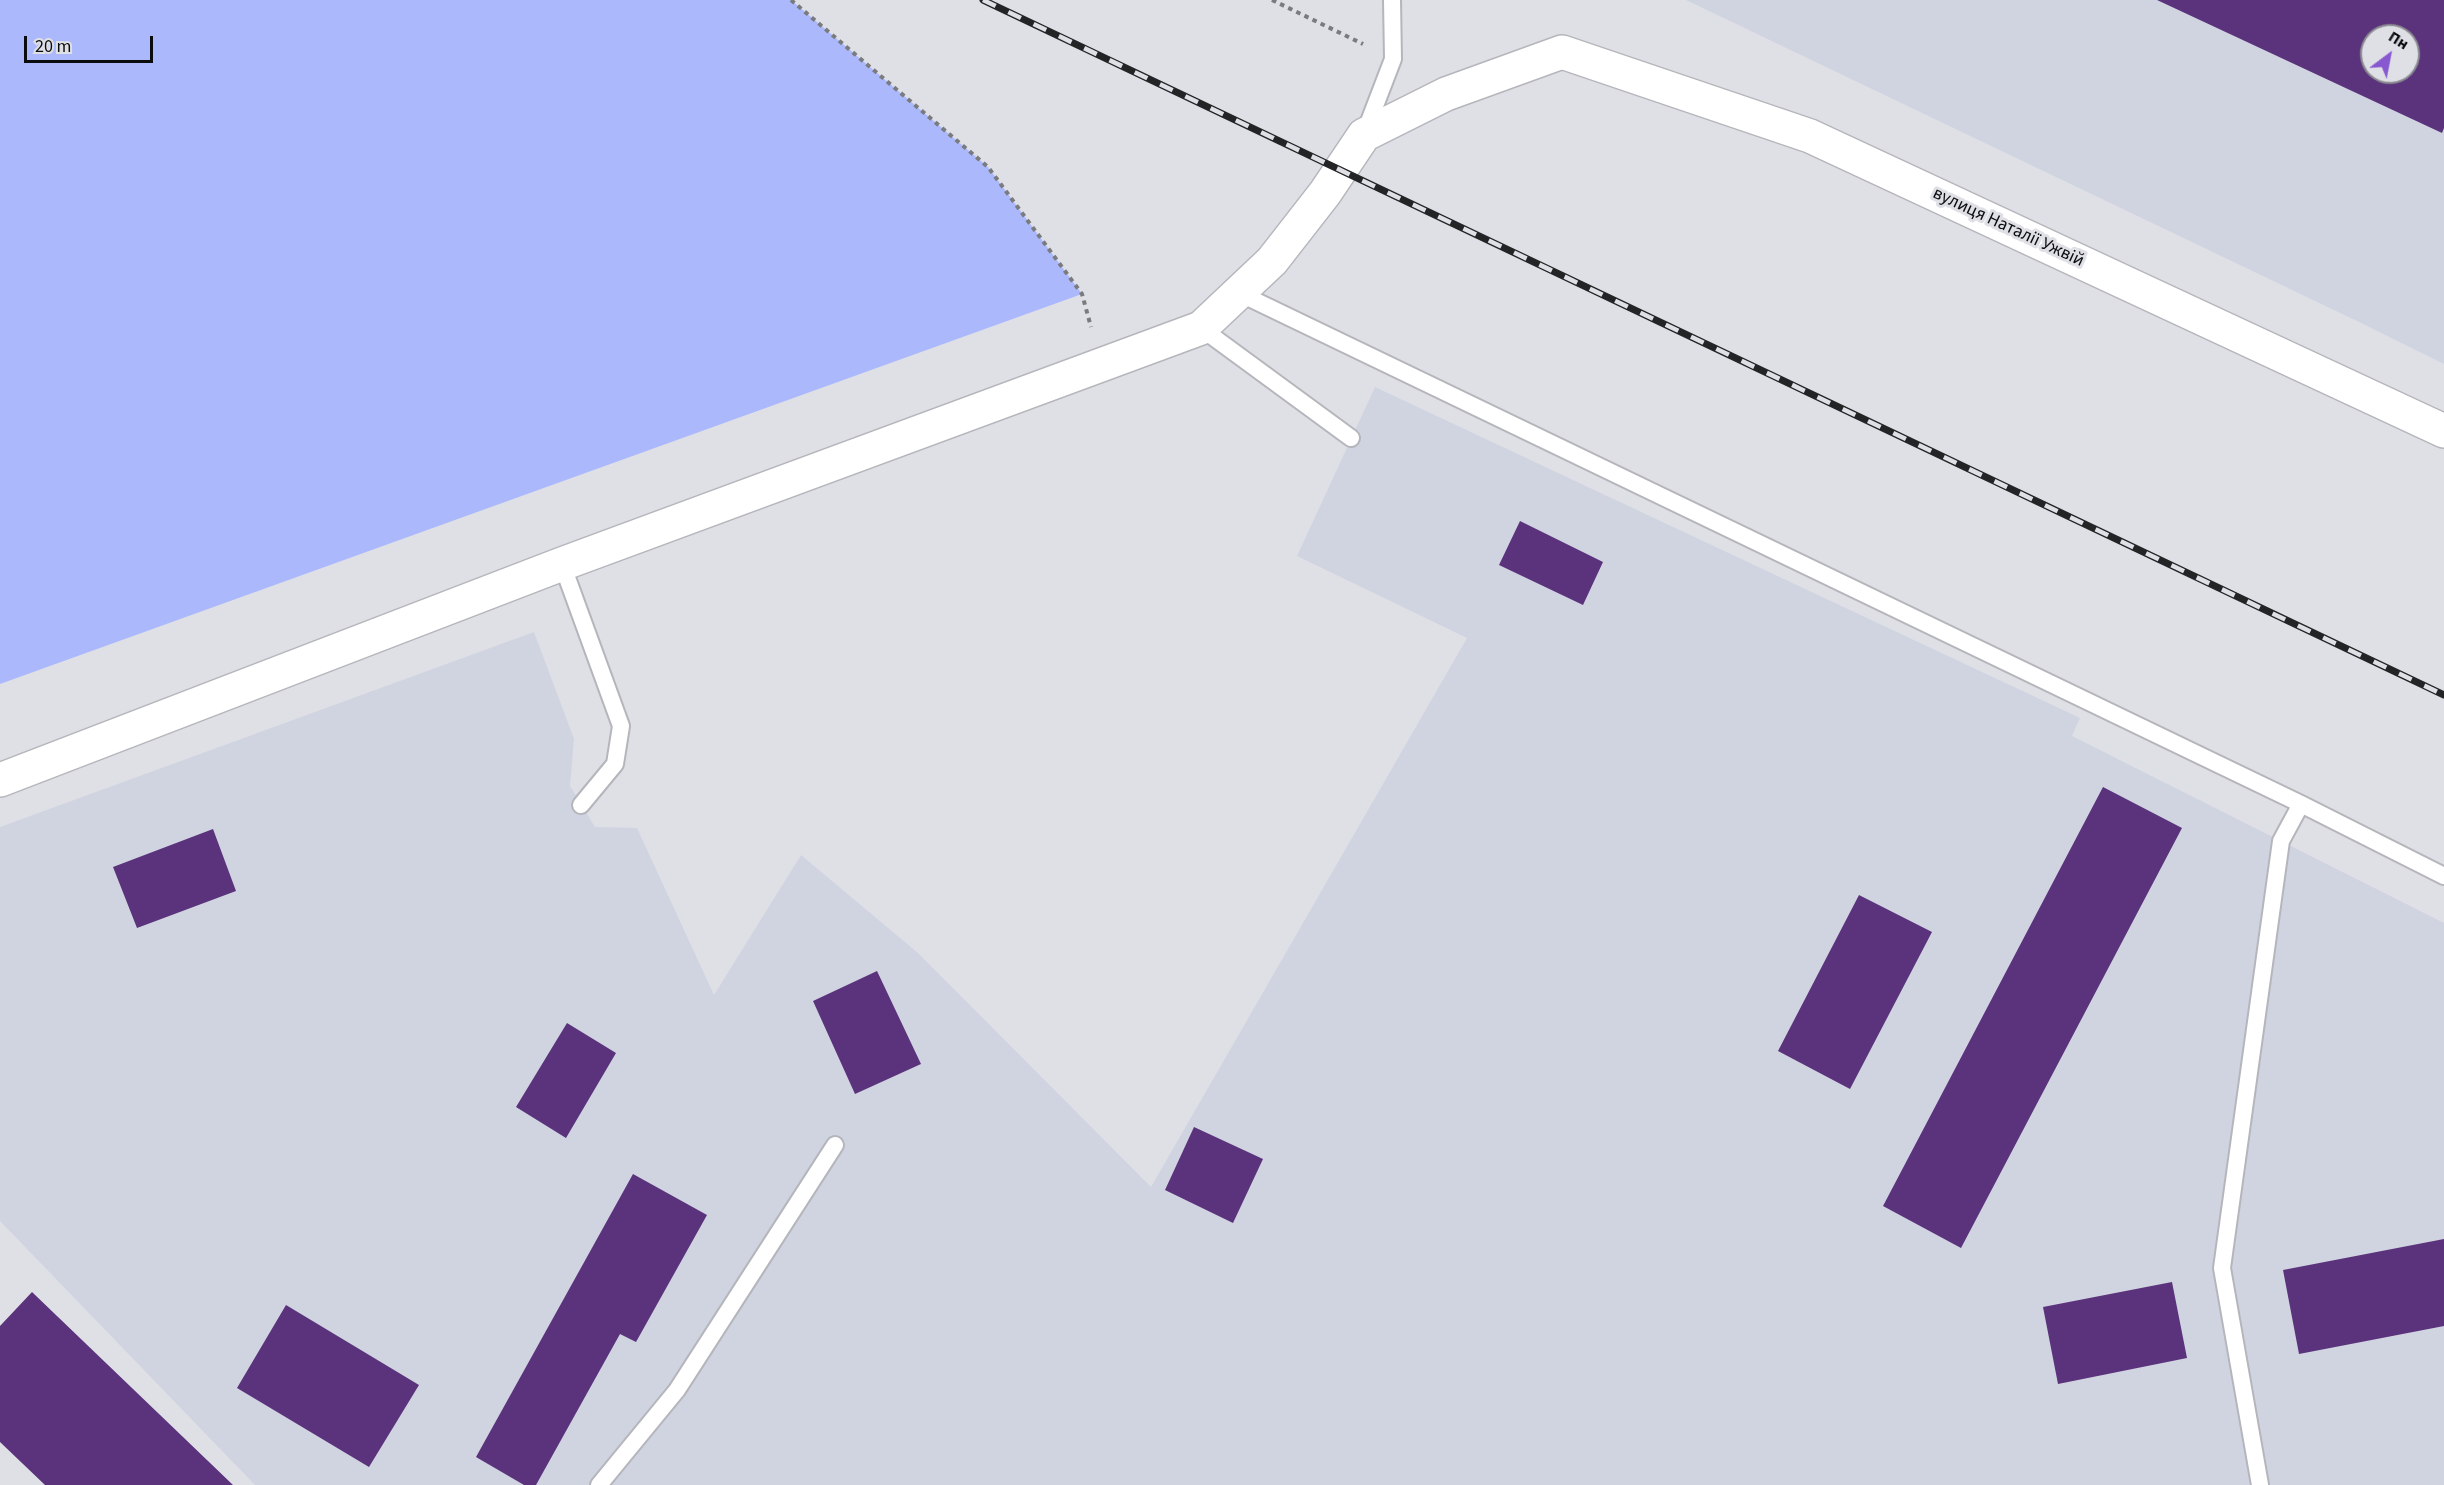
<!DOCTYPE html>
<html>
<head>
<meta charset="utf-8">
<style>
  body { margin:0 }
  #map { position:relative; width:2444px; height:1485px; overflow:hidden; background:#dfe0e6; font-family:"Source Sans 3",sans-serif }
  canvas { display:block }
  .north { position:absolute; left:2360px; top:24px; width:60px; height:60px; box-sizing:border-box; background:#dfe0e6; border:2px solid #8a8b90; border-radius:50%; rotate:32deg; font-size:16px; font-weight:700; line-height:24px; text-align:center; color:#0b0c0e }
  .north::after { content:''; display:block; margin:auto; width:21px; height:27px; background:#8858d0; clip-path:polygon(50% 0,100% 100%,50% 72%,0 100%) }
  .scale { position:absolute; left:24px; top:36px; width:129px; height:27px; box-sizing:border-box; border:3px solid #0b0c0e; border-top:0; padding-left:8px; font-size:18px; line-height:21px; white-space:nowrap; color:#0b0c0e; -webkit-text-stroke:4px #dfe0e6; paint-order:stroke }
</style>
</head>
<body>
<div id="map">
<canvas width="2444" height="1485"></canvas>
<div class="north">Пн</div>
<div class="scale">20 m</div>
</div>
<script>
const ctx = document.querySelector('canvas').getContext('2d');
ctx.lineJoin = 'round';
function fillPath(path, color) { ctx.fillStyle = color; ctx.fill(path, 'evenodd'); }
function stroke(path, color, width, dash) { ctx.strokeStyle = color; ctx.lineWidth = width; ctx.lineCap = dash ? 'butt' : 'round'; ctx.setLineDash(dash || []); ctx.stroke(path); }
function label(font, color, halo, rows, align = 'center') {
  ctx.font = font + ' "Source Sans 3",sans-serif'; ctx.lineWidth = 6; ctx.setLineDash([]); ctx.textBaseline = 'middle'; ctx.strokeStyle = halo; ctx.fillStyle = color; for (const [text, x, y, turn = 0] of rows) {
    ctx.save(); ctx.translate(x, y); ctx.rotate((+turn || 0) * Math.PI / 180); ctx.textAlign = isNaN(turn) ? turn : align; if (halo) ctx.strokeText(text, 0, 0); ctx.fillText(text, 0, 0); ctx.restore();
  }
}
fillPath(new Path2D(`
  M1686,0h758v364l-85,-42zM2372,36h36v36h-36z
  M1375,387l705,331 -8,18 372,187v562h-2189l-255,-264v-394l534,-195 40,107 -4,47 25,41 42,1 77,167 87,-140 117,98 233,234 316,-549 -170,-82z`), '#d0d4e1');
fillPath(new Path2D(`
  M0,0h791l197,167 94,127 -1082,390z`), '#abb9fc');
fillPath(new Path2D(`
  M2157,0h287v128l-2,5zM2372,36h36v36h-36z
  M1520,521l83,41 -20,43 -84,-40z
  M2103,787l79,41 -221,420 -78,-42z
  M213,829l23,62 -99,37 -24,-61z
  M1859,895l73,37 -82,157 -72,-38z
  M877,971l44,93 -66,30 -42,-93z
  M567,1023l49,30 -50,85 -50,-31z
  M1194,1127l69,32 -30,64 -68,-33z
  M633,1174l74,41 -71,127 -16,-8 -84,151h-12l-48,-28z
  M2444,1239v87l-145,28 -16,-84z
  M2172,1282l15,76 -129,26 -15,-77z
  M32,1292l201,193h-188l-45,-43v-116z
  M286,1305l133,80 -50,82 -132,-79z`), '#5b327c');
const lane = new Path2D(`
  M1365,132l28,-73 -1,-59
  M1239,293l1062,511 143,72
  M1201,328l150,110
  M562,564l59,162 -6,38 -34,41
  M599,1485l78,-95 158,-245
  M2260,1485l-38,-217 59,-427 20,-37`);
const street = new Path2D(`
  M0,780l562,-216 639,-236 71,-67 53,-68 39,-58 82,-41 116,-42 248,84 634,295`);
stroke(lane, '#b5b6bc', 20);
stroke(street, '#b5b6bc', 36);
stroke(new Path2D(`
  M791,0l197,167 94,127 9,33
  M1272,0l91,44`), '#7a7b7f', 4, [4.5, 4.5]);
stroke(lane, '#fff', 16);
stroke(street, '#fff', 33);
const rail = new Path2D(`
  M983,0l1461,695`);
stroke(rail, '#232426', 7);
stroke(rail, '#dfe0e6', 4.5, [14]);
label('18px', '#0b0c0e', '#dfe0e6', [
  ["вулиця Наталії Ужвій",2008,228,25]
]);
</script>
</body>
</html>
